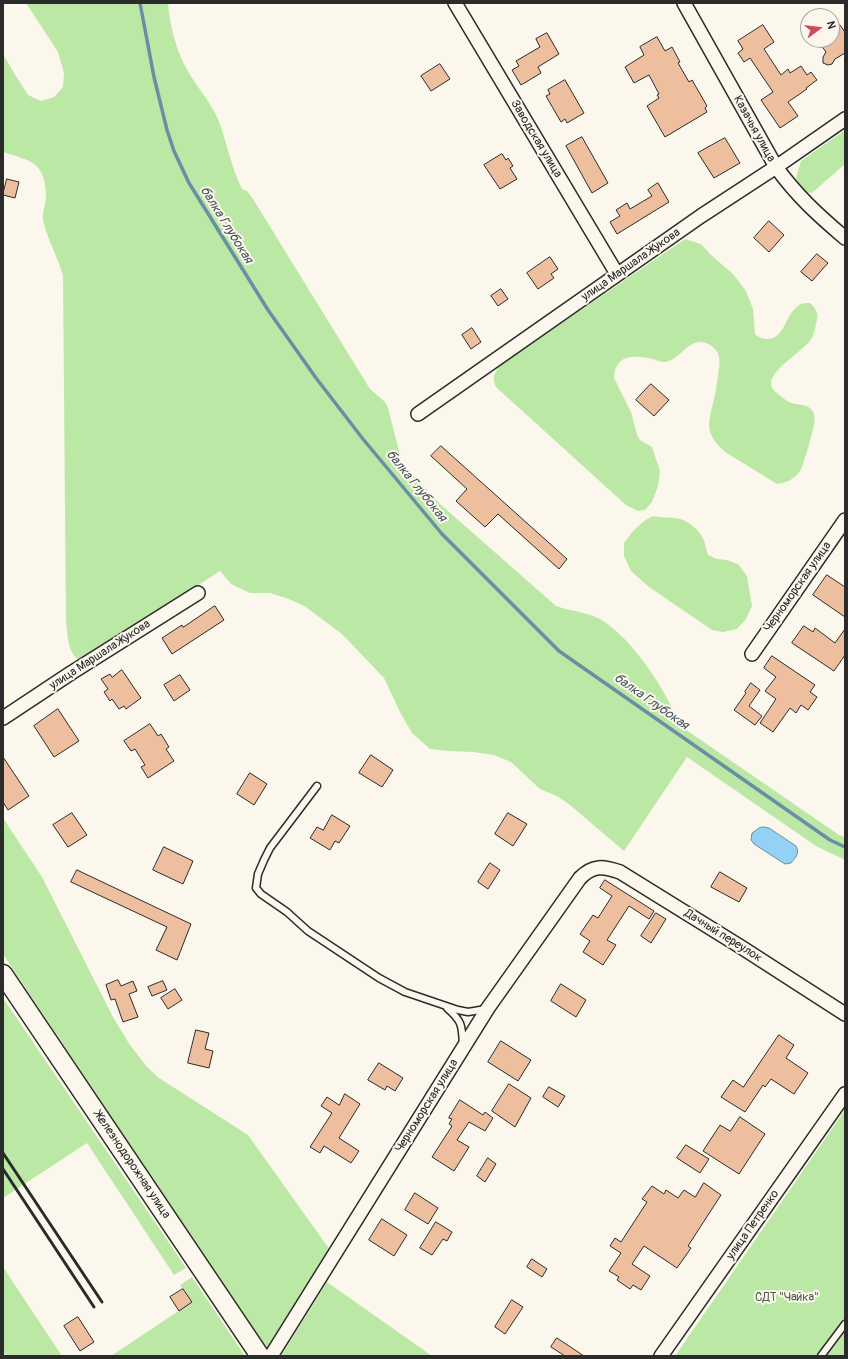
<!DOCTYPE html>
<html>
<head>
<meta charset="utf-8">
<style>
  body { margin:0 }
  #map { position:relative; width:848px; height:1359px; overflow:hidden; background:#fbf7ec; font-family:Pangolin,sans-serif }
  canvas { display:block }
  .frame { position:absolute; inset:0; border:4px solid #2b2b2b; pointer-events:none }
  .north { position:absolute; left:800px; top:8px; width:40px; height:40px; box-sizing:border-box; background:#fbf7ec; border:1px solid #a8a59f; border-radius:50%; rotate:75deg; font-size:11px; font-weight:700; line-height:16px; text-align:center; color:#2b2b2b }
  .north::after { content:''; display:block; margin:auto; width:14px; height:18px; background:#d1495b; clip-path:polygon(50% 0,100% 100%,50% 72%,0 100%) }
</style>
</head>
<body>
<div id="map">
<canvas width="848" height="1359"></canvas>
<div class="frame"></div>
<div class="north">N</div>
</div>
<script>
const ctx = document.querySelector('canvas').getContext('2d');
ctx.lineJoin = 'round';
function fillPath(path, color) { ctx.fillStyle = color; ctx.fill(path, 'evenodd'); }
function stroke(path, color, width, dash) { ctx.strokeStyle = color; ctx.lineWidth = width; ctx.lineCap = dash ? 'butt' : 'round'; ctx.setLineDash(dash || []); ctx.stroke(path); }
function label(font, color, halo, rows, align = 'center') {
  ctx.font = font + ' Pangolin,sans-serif'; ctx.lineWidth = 4; ctx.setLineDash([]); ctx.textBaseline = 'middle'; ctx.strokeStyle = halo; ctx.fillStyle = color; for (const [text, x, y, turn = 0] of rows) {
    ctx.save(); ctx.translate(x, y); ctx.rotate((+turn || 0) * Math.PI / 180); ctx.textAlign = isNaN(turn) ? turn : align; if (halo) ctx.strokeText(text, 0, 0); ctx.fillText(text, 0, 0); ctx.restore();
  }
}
fillPath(new Path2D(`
  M26,3h142c2,24 8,48 21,70 9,15 22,30 29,46 9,23 13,48 24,70l5,2 6,8 117,190 15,13 3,6 14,55 38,41 116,102c14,5 31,6 44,13 26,15 54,54 68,81 5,8 8,17 11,25l160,110 6,2v23l-29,-14 -129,-89 -63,94 -54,-46 -13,-9 -17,-7 -29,-27 -17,-7 -21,-3 -23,-1 -20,-2 -18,-16 -11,-19 -17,-36 -42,-44 -36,-27 -17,-8 -19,-6h-20l-19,-9 -11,-13 -133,86 -8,3c-12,-8 -11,-25 -13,-39l-3,-345c-5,-19 -16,-37 -20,-56 -1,-8 3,-16 3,-25 -1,-33 -15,-34 -43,-43v-98l11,19 14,22 13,6 13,-4 9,-10 1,-14 -6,-21z
  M845,130v34l-33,29 -7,-1 -6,-6 -3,-8 5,-17z
  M685,239l16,5 10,11 22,19 13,17 7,18 2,25c3,3 6,4 11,5 19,1 19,-25 32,-33 3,-3 8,-3 12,-3 7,6 9,12 6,21 -1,6 -3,13 -6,17 -9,11 -39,29 -39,42 0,4 3,8 6,10 4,3 8,7 12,9 7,3 19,2 23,8 3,4 3,9 2,14 -1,7 -11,43 -14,47 -5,8 -14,12 -23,13l-52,-32c-21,-19 -17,-28 -11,-53 2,-8 3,-16 4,-24 1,-7 3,-14 0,-21 -1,-4 -5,-7 -8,-9 -21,-12 -29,17 -46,17 -3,0 -8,-2 -11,-3 -19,-4 -38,-5 -39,19l17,34 6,23 3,5 12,7 8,24 -2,15 -6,16 -7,8 -7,1 -12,-6 -129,-117c-6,-8 -3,-17 5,-24z
  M653,516c7,2 14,1 22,2 10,1 20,8 26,17 4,5 5,14 7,20l9,4 10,1 11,4 9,12 5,30 -6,13 -9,10 -14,3 -11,-2 -63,-43 -18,-16 -7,-15v-13l9,-12 11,-10z
  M3,818l39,59 72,142 16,26 17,22 12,11 89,57 82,115 -62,102 -265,-398z
  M3,998l183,270 -12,7 -87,-132 -84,55z
  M845,1110v246h-170z
  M3,1267l59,89h-56l-3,-4z
  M192,1277l53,79h-134l81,-54 -12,-17z
  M327,1282l105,74h-151z`), '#bce8a5');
const water = new Path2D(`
  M763,827l6,1 27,18c4,7 0,11 -5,17l-6,1 -31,-20 -3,-4 1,-7 7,-5z`);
fillPath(water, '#93d2f4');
stroke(water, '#698fa4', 1);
stroke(new Path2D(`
  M140,3l14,74 13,53 7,21 15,32 79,127 48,68 47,61 79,95 117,117 271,189 15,7`), '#698fa4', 3.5);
const building = new Path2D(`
  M763,25l11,17 -10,7 17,26 7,-6 2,4 11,-7 6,9 4,-3 6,8 -11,8 1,1 -19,13 10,14 -18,12 -19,-28 12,-8 -23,-34 -6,4 -6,-9 5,-4 -5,-8z
  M840,25l5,7v21l-10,6 -3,5 -4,1 -5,-2v-6l3,-5 -9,-12h15v-10z
  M547,33l12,21 -21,13 3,6 -20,12 -9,-15 7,-4 -3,-5 24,-14 -4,-8z
  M657,37l8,14 7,-4 8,15 -2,1 11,19 3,-2 15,26 -2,2 2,4 -42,25 -18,-31 12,-8 -2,-3 2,-1 -10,-19 -15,8 -9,-16 19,-12 -4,-8z
  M440,64l10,15 -19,12 -10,-15z
  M565,80l19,33 -17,10 -2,-4 -4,3 -15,-26 4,-2 -2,-4z
  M582,137l26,46 -16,10 -26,-47z
  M725,138l15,25 -26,15 -16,-25z
  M502,154l4,6 2,-2 5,8 -3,2 7,11 -17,10 -16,-24z
  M7,179l12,3 -4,16 -12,-3z
  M658,183l11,19 -52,32 -7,-12 10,-6 -4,-6 11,-7 3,6 22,-13 -4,-6z
  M769,221l15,14 -15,17 -15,-14z
  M817,254l11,9 -16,18 -11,-9z
  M550,257l8,12 -7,5 3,4 -16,11 -11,-16z
  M501,289l7,10 -10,7 -7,-10z
  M472,328l9,14 -10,7 -9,-14z
  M651,384l18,16 -15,16 -18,-16z
  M441,446l126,113 -8,10 -61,-55 -13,13 -29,-26 11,-12 -36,-33z
  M827,575l18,12v30l-32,-22z
  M215,606l9,14 -52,34 -10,-16 20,-13 1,2z
  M804,626l9,6 2,-4 20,15 10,-14v26l-11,16 -42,-28z
  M772,656l43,29 -5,7 7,5 -9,13 -7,-5 -5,8 -6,-5 -17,24 -13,-9 16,-24 -11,-8 11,-14 -12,-9z
  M122,670l19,28 -15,11 -2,-3 -5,3 -7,-10 -2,2 -6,-9 4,-3 -7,-10 9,-5 2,3z
  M180,675l10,15 -16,11 -10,-16z
  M751,683l9,7 -11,16 13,10 -7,9 -21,-15 12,-17 -1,-1z
  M58,709l21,32 -25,16 -20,-31z
  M150,724l8,12 3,-2 8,13 -3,2 8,12 -26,17 -7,-11 4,-2 -10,-16 -4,2 -7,-10z
  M371,755l22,15 -11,17 -23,-14z
  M3,757l26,39 -21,14 -5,-8z
  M250,773l17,11 -13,21 -17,-11z
  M72,813l15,22 -19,12 -15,-22z
  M508,813l19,11 -14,22 -18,-12z
  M332,815l18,11 -11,17 -4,-2 -5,9 -20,-12 7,-11 6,3z
  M164,847l29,14 -10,23 -30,-14z
  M490,863l10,7 -12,19 -10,-7z
  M77,870l114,54 -14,36 -21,-10 11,-23 -96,-45z
  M720,872l27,16 -8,14 -28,-15z
  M605,880l49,31 -5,8 -20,-13 -22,34 9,5 -13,20 -20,-13 7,-11 -10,-7 13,-19 5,3 14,-22 -12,-8z
  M656,913l10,6 -15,24 -10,-7z
  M118,980l3,6 12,-5 4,10 -8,3 9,23 -15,5 -8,-23 -4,1 -5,-15z
  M163,981l4,9 -15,6 -4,-9z
  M561,984l25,16 -10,17 -25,-16z
  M175,989l7,11 -14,9 -7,-11z
  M196,1030l13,3 -4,16 8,2 -4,17 -21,-5z
  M779,1035l15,10 -8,13 22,15 -14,21 -23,-15 -6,8 -2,-2 -18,27 -24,-15 12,-17 10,7z
  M501,1041l30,19 -13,21 -30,-19z
  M379,1063l24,15 -8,13 -8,-5 -2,4 -17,-10z
  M509,1084l22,14 -16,29 -23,-16z
  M549,1087l16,9 -7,11 -15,-10z
  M345,1094l15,10 -21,34 20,13 -8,12 -27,-17 -4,7 -10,-6 22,-34 -11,-7 6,-9 12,8z
  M460,1100l23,15 2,-3 8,6 -8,13 -16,-9 -12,18 12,7 -15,24 -22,-14 20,-31 -3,-2 3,-5 -3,-1z
  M740,1117l25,17 -26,40 -36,-23 17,-26 10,6z
  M686,1145l23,14 -9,14 -23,-15z
  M488,1158l8,6 -11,18 -8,-6z
  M704,1183l17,12 -33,51 3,2 -14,20 -33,-22 -12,18 18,12 -9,14 -8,-5 -3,4 -13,-9 2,-3 -10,-6 12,-18 -11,-7 5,-8 6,4 26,-40 -5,-3 10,-13 12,8 2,-4 12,8 6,-8 11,7z
  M415,1193l23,15 -10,16 -23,-14z
  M382,1219l25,16 -13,21 -25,-16z
  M436,1222l16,10 -5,9 -4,-2 -11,16 -12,-7z
  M532,1259l15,10 -5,8 -15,-10z
  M183,1289l9,13 -13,9 -9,-14z
  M512,1300l11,7 -18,27 -10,-7z
  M78,1317l16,25 -14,9 -16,-25z
  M557,1338l27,18h-19l-14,-9z`);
fillPath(building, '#eebf9e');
stroke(building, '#2b2b2b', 1);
const service = new Path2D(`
  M317,786l-47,62 -6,12 -6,14 -2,14 5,6 26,18 21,19 71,47 26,14 53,18 10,2 18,-3
  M447,1008c15,13 15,17 16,37
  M821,1356l24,-32`);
const minor = new Path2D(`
  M455,3l162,271
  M684,3l92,164c21,29 42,48 69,71
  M418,414l283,-198 75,-49 69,-48
  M752,654l93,-134
  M3,718l68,-45 127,-80
  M271,1356l217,-348 92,-130c13,-13 23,-12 40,-6l121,75 104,67
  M661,1356l184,-262`);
const secondary = new Path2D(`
  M3,974l257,382`);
stroke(service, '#2b2b2b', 9);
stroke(minor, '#2b2b2b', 16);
stroke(secondary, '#2b2b2b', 21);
stroke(service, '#fbf7ec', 6);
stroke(minor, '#fbf7ec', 13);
stroke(secondary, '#fbf7ec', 18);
stroke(new Path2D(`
  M3,1153l99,149
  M3,1169l91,138`), '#2b2b2b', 3);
label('12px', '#2b2b2b', '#fbf7ec', [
  ["Казачья улица",754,129,61],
  ["Заводская улица",536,139,59],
  ["улица Маршала Жукова",631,265,-35],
  ["Черноморская улица",798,587,-55],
  ["улица Маршала Жукова",100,655,-33],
  ["Дачный переулок",723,936,32],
  ["Черноморская улица",427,1106,-58],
  ["Железнодорожная улица",132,1165,56],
  ["улица Петренко",753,1225,-55]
]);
label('12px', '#4f5a4a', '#fbf7ec', [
  ["СДТ \"Чайка\"",787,1298]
]);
label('italic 13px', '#45555d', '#fbf7ec', [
  ["балка Глубокая",226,225,58],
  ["балка Глубокая",416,486,51],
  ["балка Глубокая",651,702,35]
]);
</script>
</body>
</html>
